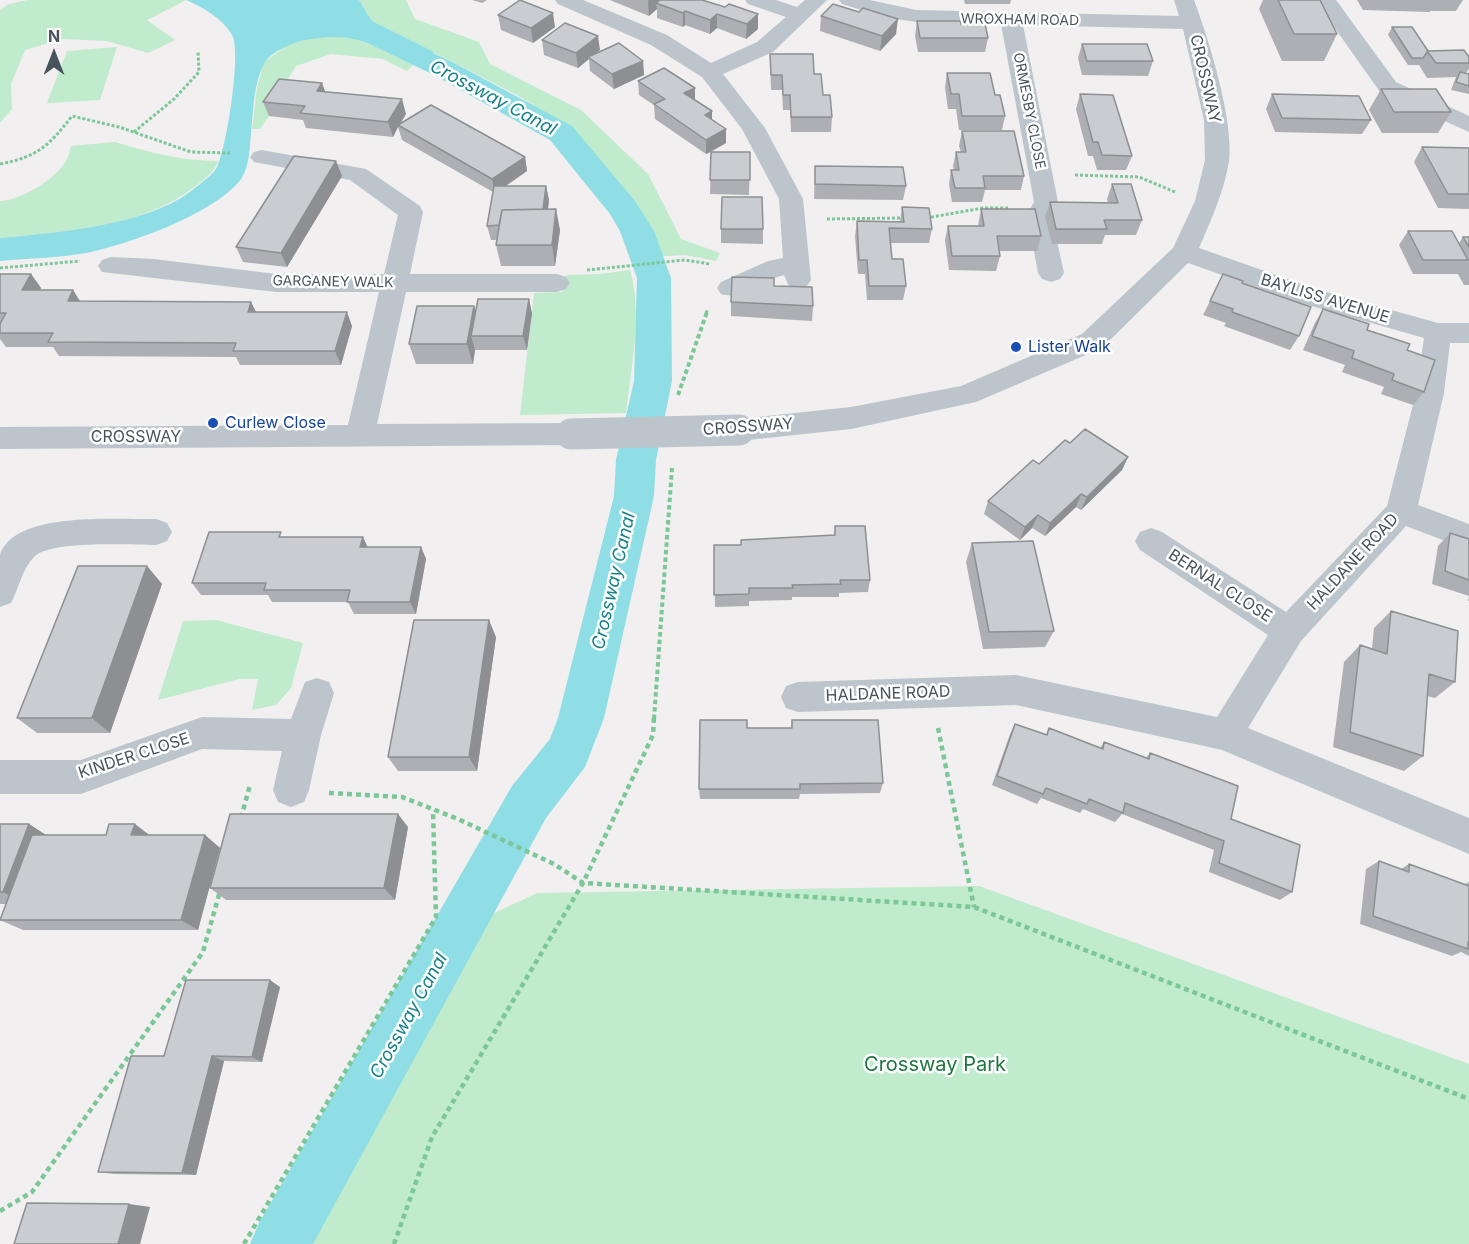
<!DOCTYPE html>
<html>
<head>
<meta charset="utf-8">
<style>
  body { margin:0 }
  #map { position:relative; width:1469px; height:1244px; overflow:hidden; background:#f1efef; font-family:Inter,sans-serif }
  canvas { display:block }
  .north { position:absolute; left:24px; top:24px; width:60px; height:60px; -webkit-text-stroke:4px #fff; paint-order:stroke; rotate:0deg; font-size:16px; font-weight:700; line-height:24px; text-align:center; color:#48545b }
  .north::after { content:''; display:block; margin:auto; width:21px; height:27px; background:#48545b; clip-path:polygon(50% 0,100% 100%,50% 72%,0 100%) }
</style>
</head>
<body>
<div id="map">
<canvas width="1469" height="1244"></canvas>
<div class="north">N</div>
</div>
<script>
const ctx = document.querySelector('canvas').getContext('2d');
ctx.lineJoin = 'round';
function fillPath(path, color) { ctx.fillStyle = color; ctx.fill(path, 'evenodd'); }
function stroke(path, color, width, dash) { ctx.strokeStyle = color; ctx.lineWidth = width; ctx.lineCap = dash ? 'butt' : 'round'; ctx.setLineDash(dash || []); ctx.stroke(path); }
function label(font, color, halo, rows, align = 'center') {
  ctx.font = font + ' Inter,sans-serif'; ctx.lineWidth = 5; ctx.setLineDash([]); ctx.textBaseline = 'middle'; ctx.strokeStyle = halo; ctx.fillStyle = color; for (const [text, x, y, turn = 0] of rows) {
    ctx.save(); ctx.translate(x, y); ctx.rotate((+turn || 0) * Math.PI / 180); ctx.textAlign = isNaN(turn) ? turn : align; if (halo) ctx.strokeText(text, 0, 0); ctx.fillText(text, 0, 0); ctx.restore();
  }
}
fillPath(new Path2D(`
  M28,0h158l-39,20 28,20 -27,13 -41,-12 -44,-2 -38,11 -14,34 1,25 -12,14v-113l9,-6z
  M359,0h47l9,19 64,23 11,22 91,46 67,64 33,65 39,14 -4,8 -31,-6 -34,2 -14,-46 -62,-80 -58,-36 -145,-74z
  M323,36c39,0 56,12 90,29l-6,6 -24,-12 -52,-5 -35,12 -16,26 5,1 -25,36h-8l5,-41 7,-26 25,-18z
  M117,47l-17,53 -53,3 20,-52z
  M115,142c34,10 66,19 103,19 -3,10 -10,14 -17,21 -53,45 -133,49 -201,56v-37c20,0 58,-23 67,-42 2,-4 3,-9 4,-13z
  M630,270c13,44 1,98 -4,143l-106,2 14,-122 28,-1 4,-17 35,-1z
  M216,620l87,23 -12,45 -15,17 -24,5 6,-31h-19l-81,21 25,-79z
  M979,886l490,178v180h-1211l179,-304 100,-47z`), '#c0ebcc');
fillPath(new Path2D(`
  M186,0h173l13,21 62,31 -21,13c-42,-22 -63,-35 -112,-24 -11,3 -32,12 -37,23 -12,23 -11,56 -14,81 -1,13 -3,28 -12,38 -30,33 -105,59 -147,69 -29,6 -62,6 -91,9v-23c54,-5 134,-12 181,-40 7,-4 30,-22 35,-29 10,-16 26,-118 16,-134 -10,-17 -28,-27 -46,-35z`), '#90dee5');
fillPath(new Path2D(`
  M321,0h28l1,8 5,5 14,9 85,41 118,63 63,75 19,30 17,47 1,103 -16,79 -2,36 -50,222 -19,49 -39,51 -233,426h-63l9,-21 253,-437 38,-47 8,-21 56,-222 2,-36 18,-79 3,-103 -17,-47 -10,-17 -60,-74 -116,-65 -85,-41 -14,-9 -8,-9z`), '#90dee5');
stroke(new Path2D(`
  M134,132l40,-33 25,-27 -1,-21
  M0,164c37,-7 49,-18 72,-48l47,11 72,25 39,1
  M1075,175l64,2 36,15
  M926,218l57,-10h25
  M827,219l77,-1
  M0,268l80,-7
  M587,270l98,-10 25,4
  M706,313l2,-4`), '#7bc798', 3, [3, 2]);
stroke(new Path2D(`
  M678,395l29,-83
  M654,719l18,-251`), '#7bc798', 4, [4.5, 3]);
stroke(new Path2D(`
  M938,728l36,179
  M329,793l73,4 56,22 96,45 29,19 391,24 495,192
  M241,818l9,-33
  M0,1211l32,-19 171,-240 17,-61
  M244,1244l192,-327 -3,-107
  M394,1244l38,-107 151,-254 70,-148 1,-18`), '#7bc798', 4.5, [5, 4]);
fillPath(new Path2D(`
  M555,0h28l84,35 44,28 46,-21 29,-25 -38,-13 -3,-4h31l21,7 8,-7h22l-54,52 -50,22 42,54 38,71 8,81 -4,6 -9,3 -9,-3 -5,-11c-21,5 -41,26 -63,19l-4,-6 4,-6 47,-21 15,-3 -4,-59 -37,-70 -40,-52 -51,-32 -93,-41z
  M839,0h31l46,10 263,6 -5,-16h20c15,40 40,121 35,161 -5,31 -18,59 -30,87l120,42 119,33h31v20h-19l-6,50 -26,112 51,19v26l-63,-24 -105,115 -53,87 221,90v36l-247,-104 -206,-45 -218,7 -12,-4 -5,-11 5,-11 12,-4 218,-7 201,42 51,-82 -128,-85 -5,-9 5,-9 11,-4 11,4 124,80 101,-106 29,-113 8,-55 -123,-35 -113,-40 -86,85 -126,54 -125,27 -112,12 -10,-3 -5,-8 5,-8 10,-3 112,-12 110,-21 121,-52 91,-86 22,-47 10,-41 -1,-40 -21,-91 -160,-4 35,177 -7,12 13,59 -4,6 -9,3 -9,-3 -4,-6 -11,-59 7,-12 -33,-178 -85,-2 -33,-5 -41,-13z
  M1315,0h21l60,82 73,34v16l-89,-40z
  M262,150l104,19 54,37 3,6 -13,62h147l9,3 4,6 -4,6 -9,3h-151l-29,132 194,-1 10,3 5,8 -5,8 -10,3 -571,4v-22l348,-2 31,-133h-103l-174,-20 -4,-6 4,-6 9,-3 43,2 122,15h108l14,-59 -48,-35 -96,-18 -4,-5 4,-5z
  M156,519l11,4 5,9 -5,9 -11,4c-25,0 -106,-5 -122,12 -12,12 -15,31 -23,46l-11,4c0,-16 0,-37 0,-52 14,-45 119,-35 156,-36z
  M317,678l12,4 5,11 -13,42 -12,55 -5,12 -13,5 -13,-5 -5,-12 9,-39 -80,-2 -121,45h-81v-34h81l121,-43 89,2 14,-37z`), '#bbc5cb');
stroke(new Path2D(`
  M571,434l168,-4`), '#bbc5cb', 31);
fillPath(new Path2D(`
  M472,0h15l-5,3z
  M610,0h92l56,29 -12,10 -29,-11 -7,6 -25,-9 -2,2 -26,-9v-9l-8,7z
  M964,0h47l-1,4h-45z
  M1263,0h57l17,34 -13,27h-42l-23,-52z
  M1357,0h106l-7,11h-26v1l-67,-2z
  M498,15l57,12 -22,16 -32,-13z
  M821,16l75,18 -16,17 -60,-20z
  M917,21l44,3 27,14 -3,14h-67l-3,-16z
  M1392,27l36,24 41,6v12l-3,4 3,1v20l-18,-4 5,-13 -29,1 -8,-13h-11l-20,-30z
  M542,40l58,10 -4,3 47,8 1,14 -30,14 -24,-18 -1,-12 -11,9 -34,-13z
  M1082,44l71,17 -5,15 -66,-1 -4,-17z
  M770,54l44,20 18,43 -1,15h-40l-1,-22h-7l-1,-20h-11z
  M947,73l48,22 10,21 -3,14h-43l-3,-21h-8l-3,-22z
  M638,81l57,7v13l17,18 14,24 -15,9h39l-1,43 -39,-1 1,-42 -5,2 -51,-35 -1,-14 -15,-10z
  M322,83l3,9 81,22 -6,10 125,33 2,14 -21,15h40l3,14 -1,9 12,21 -5,36h-54l-5,-21 1,-5h-6l-4,-14 6,-34 -91,-52 -4,-13 -5,10 -87,-9 -3,-8 -34,-4 -6,-14z
  M1381,89l70,23 -13,21h-56l-13,-23z
  M1080,94l52,62 -6,14h-29l-4,-14h-5l-12,-47z
  M1272,94l99,26 -9,14 -87,-2 -9,-23z
  M962,131l62,45 -3,14h-36l-3,12h-30l-3,-18 2,-14h3l-1,-4 3,-14h5l-2,-6z
  M1422,147l47,1v61l-31,-1 -24,-46z
  M815,166l91,20 -3,14 -89,-1z
  M342,176l-55,91 -44,-5 -7,-15z
  M1112,184l30,36 -6,15h-31l-3,9h-50l-7,-27 5,-15 58,1 -1,-4z
  M902,207l30,22 -3,14h-38l1,16 14,27 -3,14h-36l-2,-26h-7l-3,-38 2,-15 43,1z
  M981,209l60,27 -4,15h-38l1,5 -4,15 -47,-1 -4,-30 3,-14h30z
  M721,229h42v15l-42,-1z
  M1408,231l51,12 4,-6h6v48h-5l-6,-11h-45l-14,-29z
  M0,274h31l10,14 -1,2h33l7,11 171,1 5,10 96,14 -11,39h-101l-4,-8 -177,-1 -6,-9h-47l-6,-8z
  M1242,283l57,53 -9,14 -66,-24 2,-3 -23,-8 7,-14z
  M774,286l39,20 -1,15 -81,-5v-14z
  M474,306l2,6 56,1 -5,37h-52l-2,14h-57l-7,-20z
  M1323,309l84,41 17,42 -11,13 -32,-11 3,-7 -42,-15 3,-7 -42,-15 12,-27z
  M1070,443l58,14 -6,13 -41,40 -5,-3 -31,29 -13,-8 -12,12 -36,-26 4,-13 51,-37z
  M835,526l35,54 -2,12 -29,1v4h-47v3l-43,1v5l-34,1 -1,-62h27l93,-10z
  M1450,533l19,6v62h-1l1,-5 -37,-12 6,-38z
  M284,537l84,10h53l5,12 -10,55h-62l-6,-12h-76l-4,-7h-67l-9,-12z
  M972,543l82,88 -9,16 -62,2 -17,-87z
  M147,566l15,18 -52,149h-73l-20,-15z
  M1391,611l64,71 -20,16 -8,-2 -4,60 -19,15 -71,-24 11,-85 16,-17 12,4 2,-21z
  M496,637l-19,134h-79l-10,-14z
  M792,720l91,63 -3,10 -80,1 -1,5h-99l-1,-10 48,-61h44z
  M1015,724l31,11 3,-7 51,20 4,-6 42,16 4,-5 81,66 61,73 -12,8 -71,-28 5,-22 -92,-36 -7,8 -32,-13 -3,4 -39,-15 -4,6 -45,-19 18,-51z
  M0,824h29l17,11h159l15,13 -22,82h-175l-23,-10 6,-16h-6z
  M408,827l-13,73h-169l-16,-12z
  M1379,861l22,8 8,-5 56,20 4,-2v74l-8,-4 -9,4 -92,-32 6,-55z
  M280,987l-18,75 -38,-1 -28,114 -83,-1 -15,-2 66,-116z`), '#adafb4');
fillPath(new Path2D(`
  M649,0h19l-12,3 1,6 -8,7 -1,-15z
  M685,11v14l-2,2v-14z
  M553,13l2,14 -22,16 -2,-15z
  M717,14v14l-7,6v-14z
  M758,14v15l-12,10 1,-15z
  M898,19l-2,15 -16,17 2,-15z
  M598,36l2,14 -10,8 -2,-1 1,2 -11,9 -2,-15z
  M643,61l1,14 -30,14 -2,-15z
  M322,83l5,14 -10,-6z
  M695,88v15l-11,-10z
  M402,99l4,15 -7,12 -1,-1v2l-5,10 -5,-15z
  M712,111v15l-7,-11z
  M726,129v14l-20,11v-14z
  M525,157l2,14 -32,22 -3,-14z
  M336,161l6,15 -55,91 -6,-14z
  M546,186l3,14 -4,31 -3,-15z
  M556,209l4,21 -5,36 -3,-21z
  M31,274l10,14 -8,16 -11,-14z
  M73,290l9,15 -14,-4z
  M529,299l3,14 -5,37 -4,-14z
  M251,302l7,14 -10,-4z
  M474,306l6,20 -9,10 4,14 -2,14 -6,-20z
  M347,312l5,14 -11,39 -6,-14z
  M1128,457l-6,13 -41,40 6,-13z
  M1081,494l-5,13 -31,29 5,-13z
  M1038,515l-6,13 -12,12 5,-13z
  M363,537l6,13 -9,-3z
  M421,547l5,12 -10,55 -6,-12z
  M147,566l15,18 -52,149 -18,-15z
  M489,620l7,17 -19,134 -8,-14z
  M398,814l10,13 -13,73 -11,-12z
  M29,824l20,13 -24,67 -22,-12z
  M135,824l17,13 -21,-2z
  M205,835l15,13 -22,82 -17,-10z
  M270,980l10,7 -18,75 -10,-5z
  M212,1056l12,5 -28,114 -14,-2z
  M129,1204l21,3 -10,37h-22z`), '#8d8f92');
const building = new Path2D(`
  M520,0l33,13 -22,15 -33,-13z
  M660,0h42l23,7 4,-3 29,10 -11,10 -30,-10 -7,6 -25,-9 -2,2 -27,-10z
  M1278,0h42l17,34h-43z
  M833,4l26,8 4,-4 35,11 -16,17 -61,-20z
  M917,21h43l1,3h24l3,14h-68z
  M565,23l33,13 -22,17 -34,-13z
  M1392,27h20l16,24 -5,7h-11z
  M619,43l24,18 -31,13 -24,-17z
  M1082,44h65l6,17h-66z
  M1464,50l5,7v6h-33l-9,-12z
  M770,54h43l1,20h7l2,21h7l2,22h-41l-1,-22h-7l-1,-20h-11z
  M664,68l31,20 -11,5 28,18 -7,4 21,14 -20,11 -52,-36 11,-5 -27,-18z
  M1460,72l9,2v12l-13,-4z
  M947,73h43l5,22h5l5,21h-43l-3,-22h-8z
  M279,79l43,4 -5,8 85,8 -14,23 -88,-9 5,-7 -42,-4z
  M1381,89h55l15,23h-57z
  M1080,94l33,1 19,61 -30,-1 -4,-13h-5z
  M1272,94l87,2 12,24 -89,-2z
  M431,105l94,52 -33,22 -94,-54z
  M962,131h52l10,45h-41l2,12h-30l-4,-18h8l-3,-18h10z
  M1422,147l47,1v46h-21z
  M711,152h39v28h-40z
  M294,156l42,5 -55,92 -45,-6z
  M815,166l88,1 3,19 -91,-2z
  M1112,184h19l11,36h-38l3,9h-51l-6,-27 68,1z
  M494,186h52l-3,23 -41,1 -3,15 -12,1z
  M722,197h40l1,32h-42z
  M902,207l27,1 3,21 -43,-1 3,31h11l3,27h-37l-2,-26h-8l-2,-39 47,1z
  M556,209l-4,36h-56l6,-35z
  M981,209h54l6,27h-44l3,20h-48l-4,-30h36z
  M1408,231h44l16,29h-45z
  M1463,237h6v10z
  M0,274h31l-9,16h51l-5,11 183,1 -3,10h99l-12,39h-102l3,-8 -188,-1 5,-9h-53v-9l6,-11h-6z
  M1223,274l20,7 -1,2 69,24 -12,29 -67,-24 1,-3 -23,-8z
  M732,277l42,1v8l38,1 1,19 -82,-4z
  M478,299h51l-6,37h-52z
  M417,306h57l-7,38h-58z
  M1323,309l46,15 -2,6 43,14 -3,6 28,10 -11,32 -32,-12 2,-6 -42,-16 2,-7 -42,-15z
  M1085,429l43,28 -41,40 -6,-3 -31,29 -12,-8 -13,12 -37,-26 45,-41 6,4 26,-24 5,3z
  M835,526h30l5,54h-30l1,4 -49,1 1,3h-44v6l-35,1v-50h27v-5l94,-5z
  M209,532h72l-2,5h84l-3,10h61l-11,55h-63l3,-12h-86l2,-7h-74z
  M1450,533l19,6v41l-24,-9z
  M1033,541l21,90 -65,1 -17,-89z
  M78,566h69l-55,152h-75z
  M1391,611l67,20 -3,51 -26,-8 -6,82 -73,-24 10,-87 27,9z
  M414,620h75l-20,137h-81z
  M700,720h47v8h45v-8h86l5,63 -83,1v5h-101z
  M1015,724l32,11 2,-7 54,21 1,-7 45,17 1,-6 88,33 -7,33 69,26 -8,47 -73,-29 5,-22 -99,-38 -2,10 -34,-14 -2,5 -41,-16 -3,6 -46,-18z
  M230,814h168l-14,74h-174z
  M0,824h29l-26,68h-3z
  M109,824h26l-4,11h74l-24,85h-181l32,-85h74z
  M1379,861l30,11v-8l60,22v57l-1,-1v7l-95,-33z
  M186,980h84l-18,77 -40,-1 -30,117 -84,-1 33,-116h33z
  M27,1203l102,1 -11,40h-104z`);
fillPath(building, '#c9ccd1');
stroke(building, '#8d8f92', 1.5);
for (const [x, y, r, color] of [
  [1016,347,6,"#1a4fb4"],
  [213,423,6,"#1a4fb4"]
]) { const dot = new Path2D(); dot.arc(x, y, r, 0, 2 * Math.PI); ctx.fillStyle = color; ctx.fill(dot); stroke(dot, '#fff', 2); }
label('14px', '#48545b', '#fff', [
  ["WROXHAM ROAD",1020,20,1],
  ["ORMESBY CLOSE",1029,111,79],
  ["GARGANEY WALK",333,282,1]
]);
label('16px', '#48545b', '#fff', [
  ["CROSSWAY",1205,79,77],
  ["BAYLISS AVENUE",1325,299,17],
  ["CROSSWAY",748,427,-4],
  ["CROSSWAY",136,437],
  ["HALDANE ROAD",1353,562,-47],
  ["BERNAL CLOSE",1220,586,33],
  ["HALDANE ROAD",888,694,-2],
  ["KINDER CLOSE",134,756,-18]
]);
label('16px', '#164399', '#fff', [
  ["Lister Walk",1028,347],
  ["Curlew Close",225,423]
], 'left');
label('italic 18px', '#16808a', '#fff', [
  ["Crossway Canal",493,98,28],
  ["Crossway Canal",614,581,-77],
  ["Crossway Canal",409,1016,-61]
]);
label('20px', '#1e773f', '#fff', [
  ["Crossway Park",935,1065]
]);
</script>
</body>
</html>
